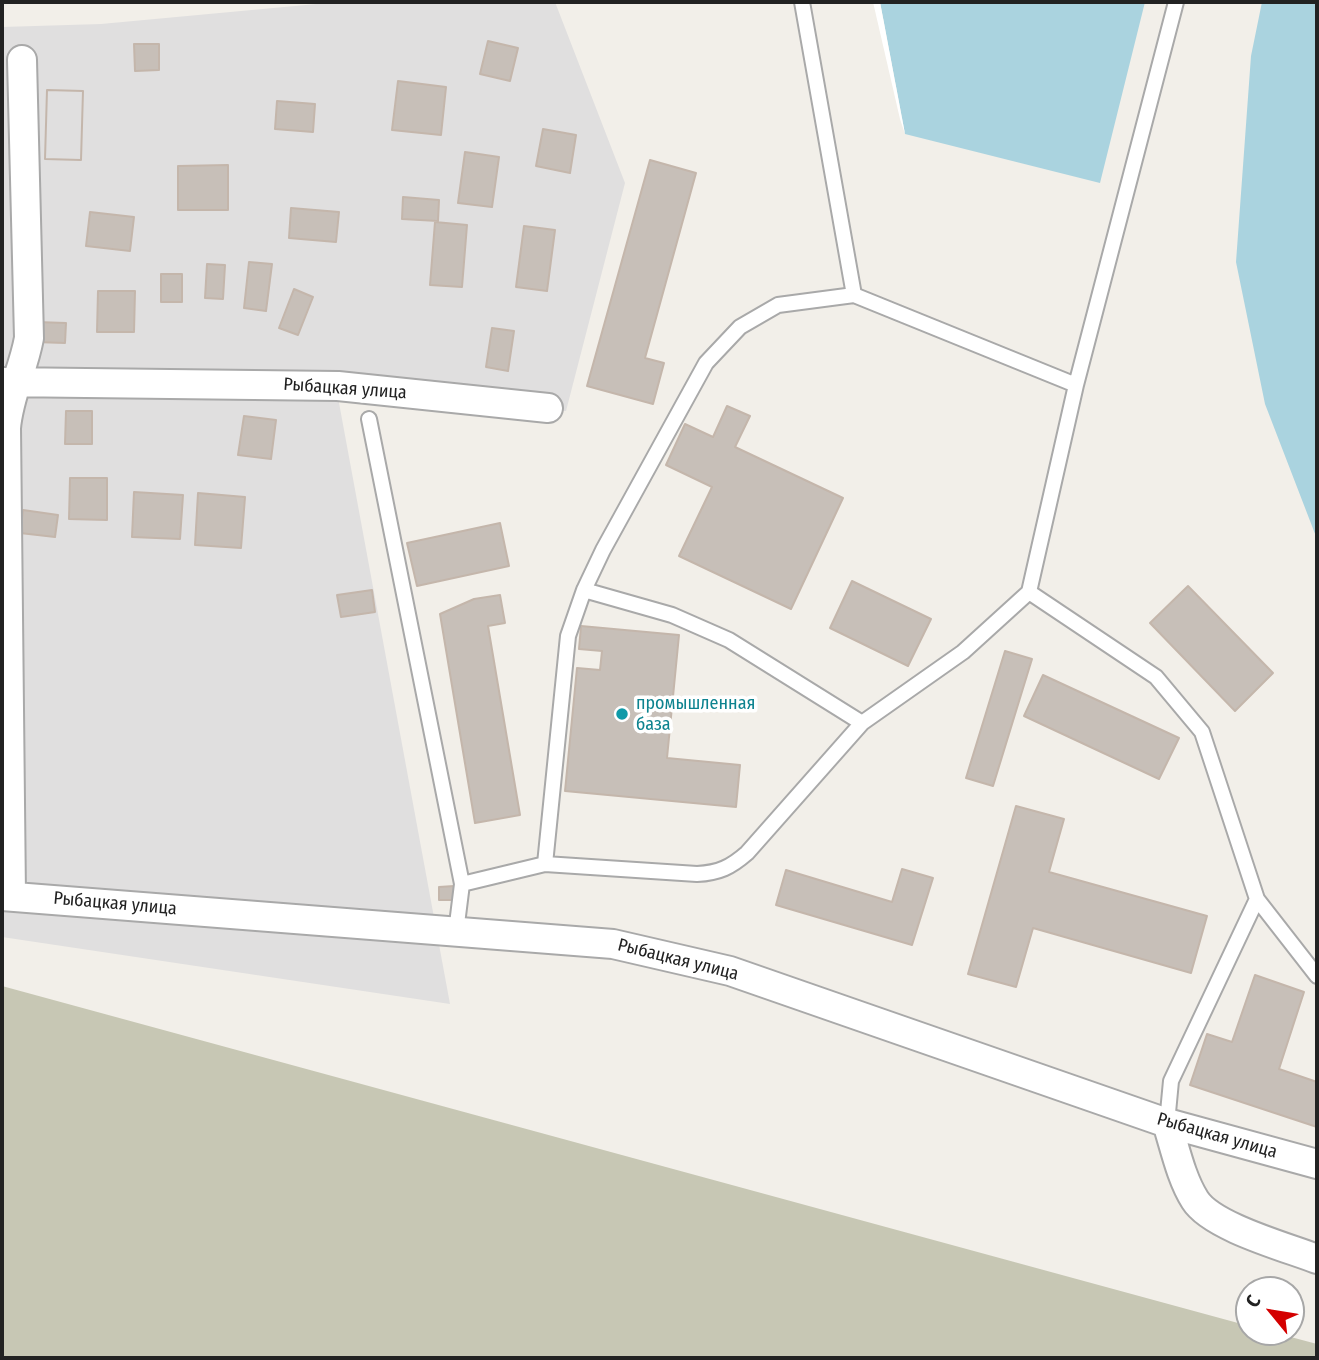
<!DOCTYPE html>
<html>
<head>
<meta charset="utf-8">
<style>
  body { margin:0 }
  #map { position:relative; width:1319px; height:1360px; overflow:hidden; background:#f2efe9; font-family:"Fira Sans Condensed",sans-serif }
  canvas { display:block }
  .frame { position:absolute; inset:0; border:4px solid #222; pointer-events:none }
  .north { position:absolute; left:1235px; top:1276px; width:70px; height:70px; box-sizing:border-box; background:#fff; border:2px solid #a7a7a7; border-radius:50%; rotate:300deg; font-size:19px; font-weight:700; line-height:28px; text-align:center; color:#222 }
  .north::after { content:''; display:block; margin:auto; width:24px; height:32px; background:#d40000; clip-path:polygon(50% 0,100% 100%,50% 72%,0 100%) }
</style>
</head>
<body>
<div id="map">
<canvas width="1319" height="1360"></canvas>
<div class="frame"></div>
<div class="north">С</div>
</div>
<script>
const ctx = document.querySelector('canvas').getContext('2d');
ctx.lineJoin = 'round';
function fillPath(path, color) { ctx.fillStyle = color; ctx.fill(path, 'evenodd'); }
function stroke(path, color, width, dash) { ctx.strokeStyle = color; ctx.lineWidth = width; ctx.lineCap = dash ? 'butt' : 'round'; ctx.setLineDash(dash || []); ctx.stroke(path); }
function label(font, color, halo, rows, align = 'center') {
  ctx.font = font + ' "Fira Sans Condensed",sans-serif'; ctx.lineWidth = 7; ctx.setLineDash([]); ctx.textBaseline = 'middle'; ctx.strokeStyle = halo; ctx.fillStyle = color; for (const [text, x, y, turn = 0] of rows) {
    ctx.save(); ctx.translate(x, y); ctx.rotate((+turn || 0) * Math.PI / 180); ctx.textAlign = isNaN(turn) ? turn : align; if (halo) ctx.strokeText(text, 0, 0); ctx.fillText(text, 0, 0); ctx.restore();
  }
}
fillPath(new Path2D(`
  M338,2h217l70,181 -59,228 -229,-19 113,612 -448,-67v-910l99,-3z`), '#e0dfdf');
fillPath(new Path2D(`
  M2,986l1247,340v6h23l45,12v14h-1315z`), '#c7c7b4');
fillPath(new Path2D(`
  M880,2h265l-45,181 -195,-49z
  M1262,2h55v537l-52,-135 -29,-142 15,-206z`), '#aad3df');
fillPath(new Path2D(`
  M873,2h7l25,132 -5,-15z`), '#fff');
const building = new Path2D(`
  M488,41l30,7 -8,33 -30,-7z
  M134,44h25v26l-24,1z
  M398,81l48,6 -5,48 -49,-5z
  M47,90l36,1 -2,69 -36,-1z
  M47,90l36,1 -2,69 -36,-1z
  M277,101l38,3 -2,28 -38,-3z
  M543,129l33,6 -6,38 -34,-7z
  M465,152l34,5 -7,50 -34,-4z
  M650,160l46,13 -51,185 19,5 -11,41 -66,-18z
  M228,165v45h-50v-44z
  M403,197l36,3 -1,21 -36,-2z
  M291,208l48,4 -3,30 -47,-4z
  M90,212l44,5 -4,34 -44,-5z
  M435,222l32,3 -5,62 -32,-2z
  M524,226l31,4 -8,61 -31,-4z
  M249,262l23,2 -6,47 -22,-3z
  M207,264l18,1 -2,34 -18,-1z
  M161,274h21v28h-21z
  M294,289l19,8 -15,38 -19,-7z
  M98,291h37l-1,41h-37z
  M36,322l30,1 -1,20 -30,-1z
  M492,328l22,3 -6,40 -22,-4z
  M727,406l23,10 -15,31 108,51 -52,111 -112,-53 33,-69 -46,-22 19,-41 28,13z
  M66,411h26v33h-27z
  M244,416l32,4 -5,39 -33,-4z
  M70,478h37v42l-38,-1z
  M134,492l49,3 -3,44 -48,-2z
  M198,493l47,4 -4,51 -46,-3z
  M23,510l35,5 -3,22 -35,-4z
  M500,523l9,43 -92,20 -10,-43z
  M852,581l79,38 -23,47 -78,-38z
  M1188,586l85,87 -38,38 -85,-88z
  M372,590l3,22 -34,5 -4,-22z
  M500,595l5,28 -17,3 32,189 -45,8 -35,-209 34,-15z
  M581,626l98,9 -12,123 73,7 -4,42 -171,-16 12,-123 23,2 2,-19 -23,-2z
  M1005,651l27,8 -39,127 -27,-8z
  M1043,675l136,63 -20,41 -135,-63z
  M1016,806l48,13 -15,53 158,44 -16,57 -158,-45 -17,59 -48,-13z
  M902,869l31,9 -21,67 -136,-40 10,-35 106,32z
  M454,886v14h-15v-13z
  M1255,975l49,17 -25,77 38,13v45l-127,-42 17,-51 25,8z`);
fillPath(building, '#c7bfb8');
stroke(building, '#c4b6ab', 2);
const service = new Path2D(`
  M1076,385l100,-383
  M369,419l93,465 -6,48
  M584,590l88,25 57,25 133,83
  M1029,592l127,85 46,55 55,167 -86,182 -4,42
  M545,864l152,10c22,-1 34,-7 50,-21l115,-130 101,-71 66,-60 47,-207 -222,-90
  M462,884l83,-20 23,-228 16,-46 19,-40 103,-187 34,-36 38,-22 76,-10 -52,-293
  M1257,899l60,77`);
const minor = new Path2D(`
  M2,382l336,4 210,22
  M2,896l611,48 117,27 437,152 150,41
  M11,896l-5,-468c3,-34 17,-57 23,-90l-7,-278
  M1167,1123c8,25 14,55 28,77 17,27 91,47 122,59`);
stroke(service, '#a9a9a9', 18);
stroke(minor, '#a9a9a9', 32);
stroke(service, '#fff', 14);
stroke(minor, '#fff', 28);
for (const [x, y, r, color] of [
  [622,714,7,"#0f9aa8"]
]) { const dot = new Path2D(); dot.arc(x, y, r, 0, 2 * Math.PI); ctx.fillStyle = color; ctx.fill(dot); stroke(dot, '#fff', 2.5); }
label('18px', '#222', '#fff', [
  ["Рыбацкая улица",345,389,4],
  ["Рыбацкая улица",115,904,5],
  ["Рыбацкая улица",678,960,14],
  ["Рыбацкая улица",1217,1136,16]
]);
label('18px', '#0d838f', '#fff', [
  ["промышленная",636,704],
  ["база",636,725]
], 'left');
</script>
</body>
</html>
